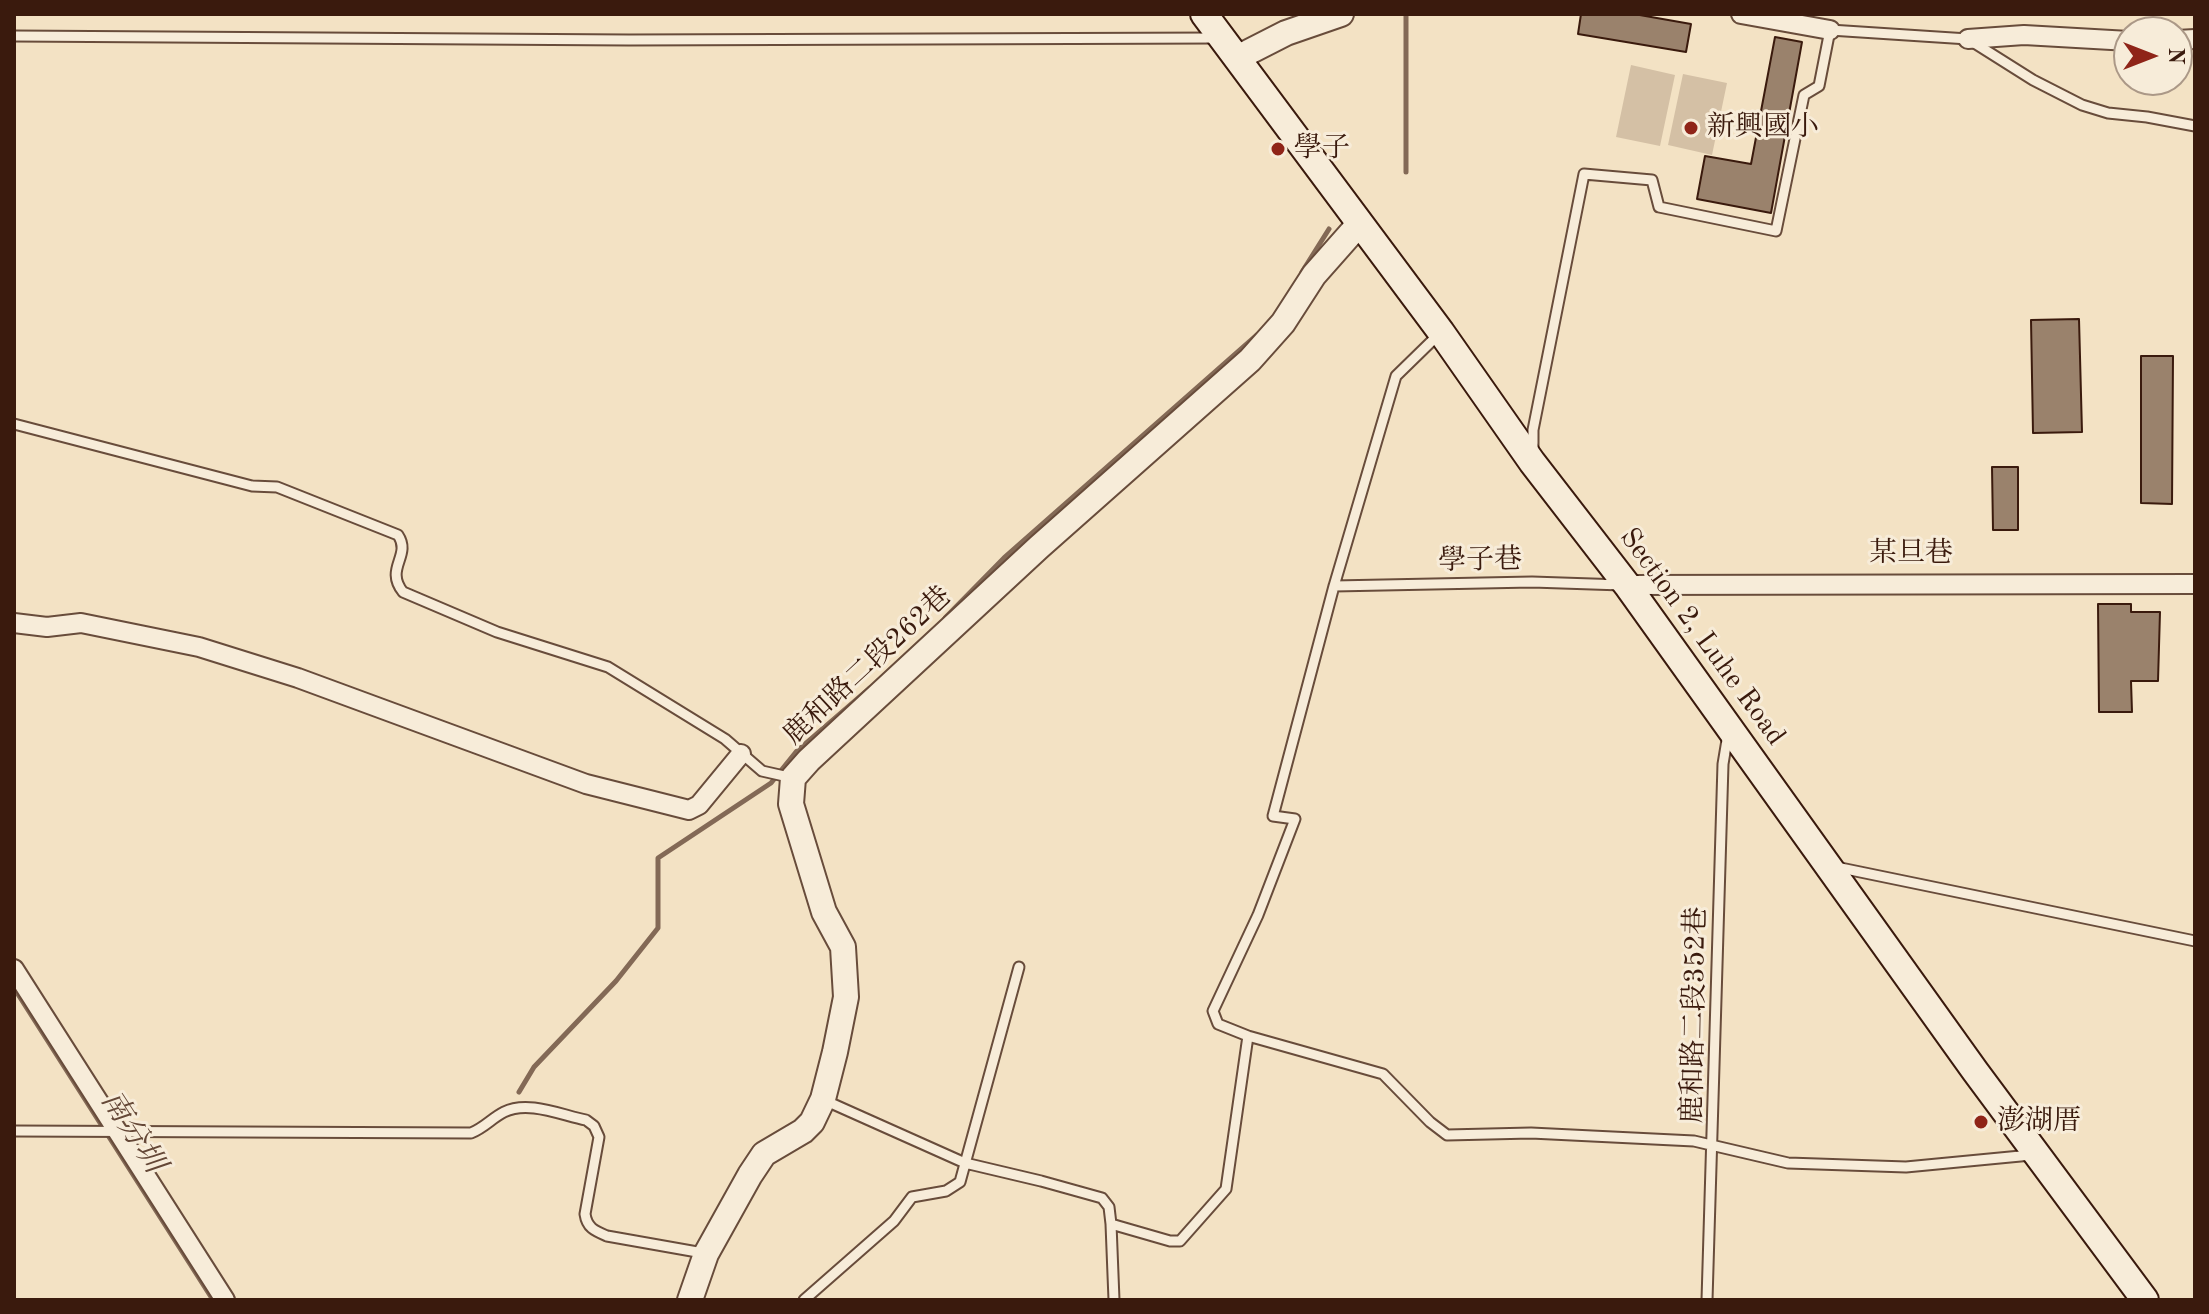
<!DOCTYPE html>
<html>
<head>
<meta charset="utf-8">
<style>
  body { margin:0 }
  #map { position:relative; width:2209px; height:1314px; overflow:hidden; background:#f3e2c4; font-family:"Old Standard TT",serif }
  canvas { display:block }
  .frame { position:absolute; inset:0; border:16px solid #3a1a0d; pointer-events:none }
  .north { position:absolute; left:2113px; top:16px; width:80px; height:80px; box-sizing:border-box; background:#f7ecd9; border:2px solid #ab9887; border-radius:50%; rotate:90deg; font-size:22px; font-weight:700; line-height:32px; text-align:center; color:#3a1a0d }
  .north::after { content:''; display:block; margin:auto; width:28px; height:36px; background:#8f2418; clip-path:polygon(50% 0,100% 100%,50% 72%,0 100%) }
</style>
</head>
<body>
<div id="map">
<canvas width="2209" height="1314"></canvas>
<div class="frame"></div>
<div class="north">N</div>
</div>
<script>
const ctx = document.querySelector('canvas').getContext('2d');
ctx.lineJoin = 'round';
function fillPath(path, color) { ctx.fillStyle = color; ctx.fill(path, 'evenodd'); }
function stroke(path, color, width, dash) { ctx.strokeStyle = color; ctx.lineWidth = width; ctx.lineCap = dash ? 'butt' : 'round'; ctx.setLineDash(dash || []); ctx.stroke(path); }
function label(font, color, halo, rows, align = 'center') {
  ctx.font = font + ' "Old Standard TT","Noto Serif TC",serif'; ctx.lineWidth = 6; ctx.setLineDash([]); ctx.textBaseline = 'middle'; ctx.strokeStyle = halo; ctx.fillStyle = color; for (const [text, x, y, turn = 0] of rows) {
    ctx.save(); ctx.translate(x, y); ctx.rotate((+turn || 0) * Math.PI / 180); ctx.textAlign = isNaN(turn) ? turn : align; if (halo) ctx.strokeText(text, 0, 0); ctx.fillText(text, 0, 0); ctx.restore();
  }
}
fillPath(new Path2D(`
  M1631,65l44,10 -15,71 -44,-9z
  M1683,74l44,9 -15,72 -44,-10z`), '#d4c0a5');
stroke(new Path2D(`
  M1406,14v158
  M1302,272l27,-43
  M945,618l59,-60 253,-223
  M14,988l199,312
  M519,1092l15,-25 82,-86 42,-53v-70l113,-75 25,-31 74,-64`), '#836956', 5);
const building = new Path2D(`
  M1581,14h53l57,10 -5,28 -108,-18z
  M1775,37l27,5 -31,171 -74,-14 8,-43 46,8z
  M2079,319l3,113 -49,1 -2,-113z
  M2141,356h32l-1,148 -31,-1z
  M1992,467h26v63h-25z
  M2098,604h33v8h29l-2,69h-27l1,31h-33z`);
fillPath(building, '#9a826c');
stroke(building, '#3a1a0d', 2);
const service = new Path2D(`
  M14,36l615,4 590,-2
  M14,424l238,62 25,1 121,48c14,21 -14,33 5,57l94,40 111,35 117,72 37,32 31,7
  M1533,452v-22l51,-256 68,6 7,27 117,24 28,-136 15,-9 11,-56 138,9 65,41 49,25 26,8 39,4 48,9
  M1334,586l198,-4 90,3
  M1836,867l359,74
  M1248,1036l135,38 47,48 17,13 84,-2 163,8 94,22 118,4 125,-12
  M824,1100l141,63 76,18 61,17 7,9 2,17 3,76
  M14,1131l457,2c13,-5 21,-15 33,-21 24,-12 57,3 82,8l8,6 5,11 -14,77c2,14 10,17 22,22l96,17
  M1111,1224l59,17h10l46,-52 22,-153 -30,-12 -5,-13 45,-96 37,-96 -22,-3 61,-230 62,-210 42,-41
  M804,1300l90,-79 18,-24 34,-6 14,-9 59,-215
  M1707,1300l16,-536 5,-30`);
const minor = new Path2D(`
  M1741,14l89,16
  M1968,39l56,-4 105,6
  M2177,40l18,-1
  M1627,585l568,-1
  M14,623l33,4 34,-4 118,24 99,31 288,106 103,26 10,-5 42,-51
  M14,969l211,331`);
const tertiary = new Path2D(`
  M1237,58l49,-25 55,-19
  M690,1300l16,-46 44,-79 14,-21 39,-23 9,-9 11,-23 12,-47 11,-55 -3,-50 -19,-35 -33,-108 2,-26 16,-18 230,-213 211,-187 33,-37 31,-48 46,-52`);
const secondary = new Path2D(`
  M1204,14l237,318 91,130 95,123 348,486 170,229`);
stroke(service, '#684c3b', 13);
stroke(minor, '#684c3b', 22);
stroke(tertiary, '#684c3b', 28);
stroke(secondary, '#3a1a0d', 30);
stroke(service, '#f7ecd9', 9);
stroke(minor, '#f7ecd9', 18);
stroke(tertiary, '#f7ecd9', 24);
stroke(secondary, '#f7ecd9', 26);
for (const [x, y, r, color] of [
  [1691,128,8,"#8f2418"],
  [1278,149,8,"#8f2418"],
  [1981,1122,8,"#8f2418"]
]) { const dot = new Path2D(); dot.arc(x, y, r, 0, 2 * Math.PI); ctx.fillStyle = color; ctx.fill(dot); stroke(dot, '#f7ecd9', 3); }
label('28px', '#3a1a0d', '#f7ecd9', [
  ["新興國小",1707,128],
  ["學子",1294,149],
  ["澎湖厝",1997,1122]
], 'left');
label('28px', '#3a1a0d', '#f7ecd9', [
  ["某旦巷",1911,554],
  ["學子巷",1480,561,-1],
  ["Section 2, Luhe Road",1702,637,54],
  ["鹿和路二段262巷",868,666,-43],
  ["鹿和路二段352巷",1695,1015,-89]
]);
label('italic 30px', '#654837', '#f7ecd9', [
  ["南分圳",132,1132,57]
]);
</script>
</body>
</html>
